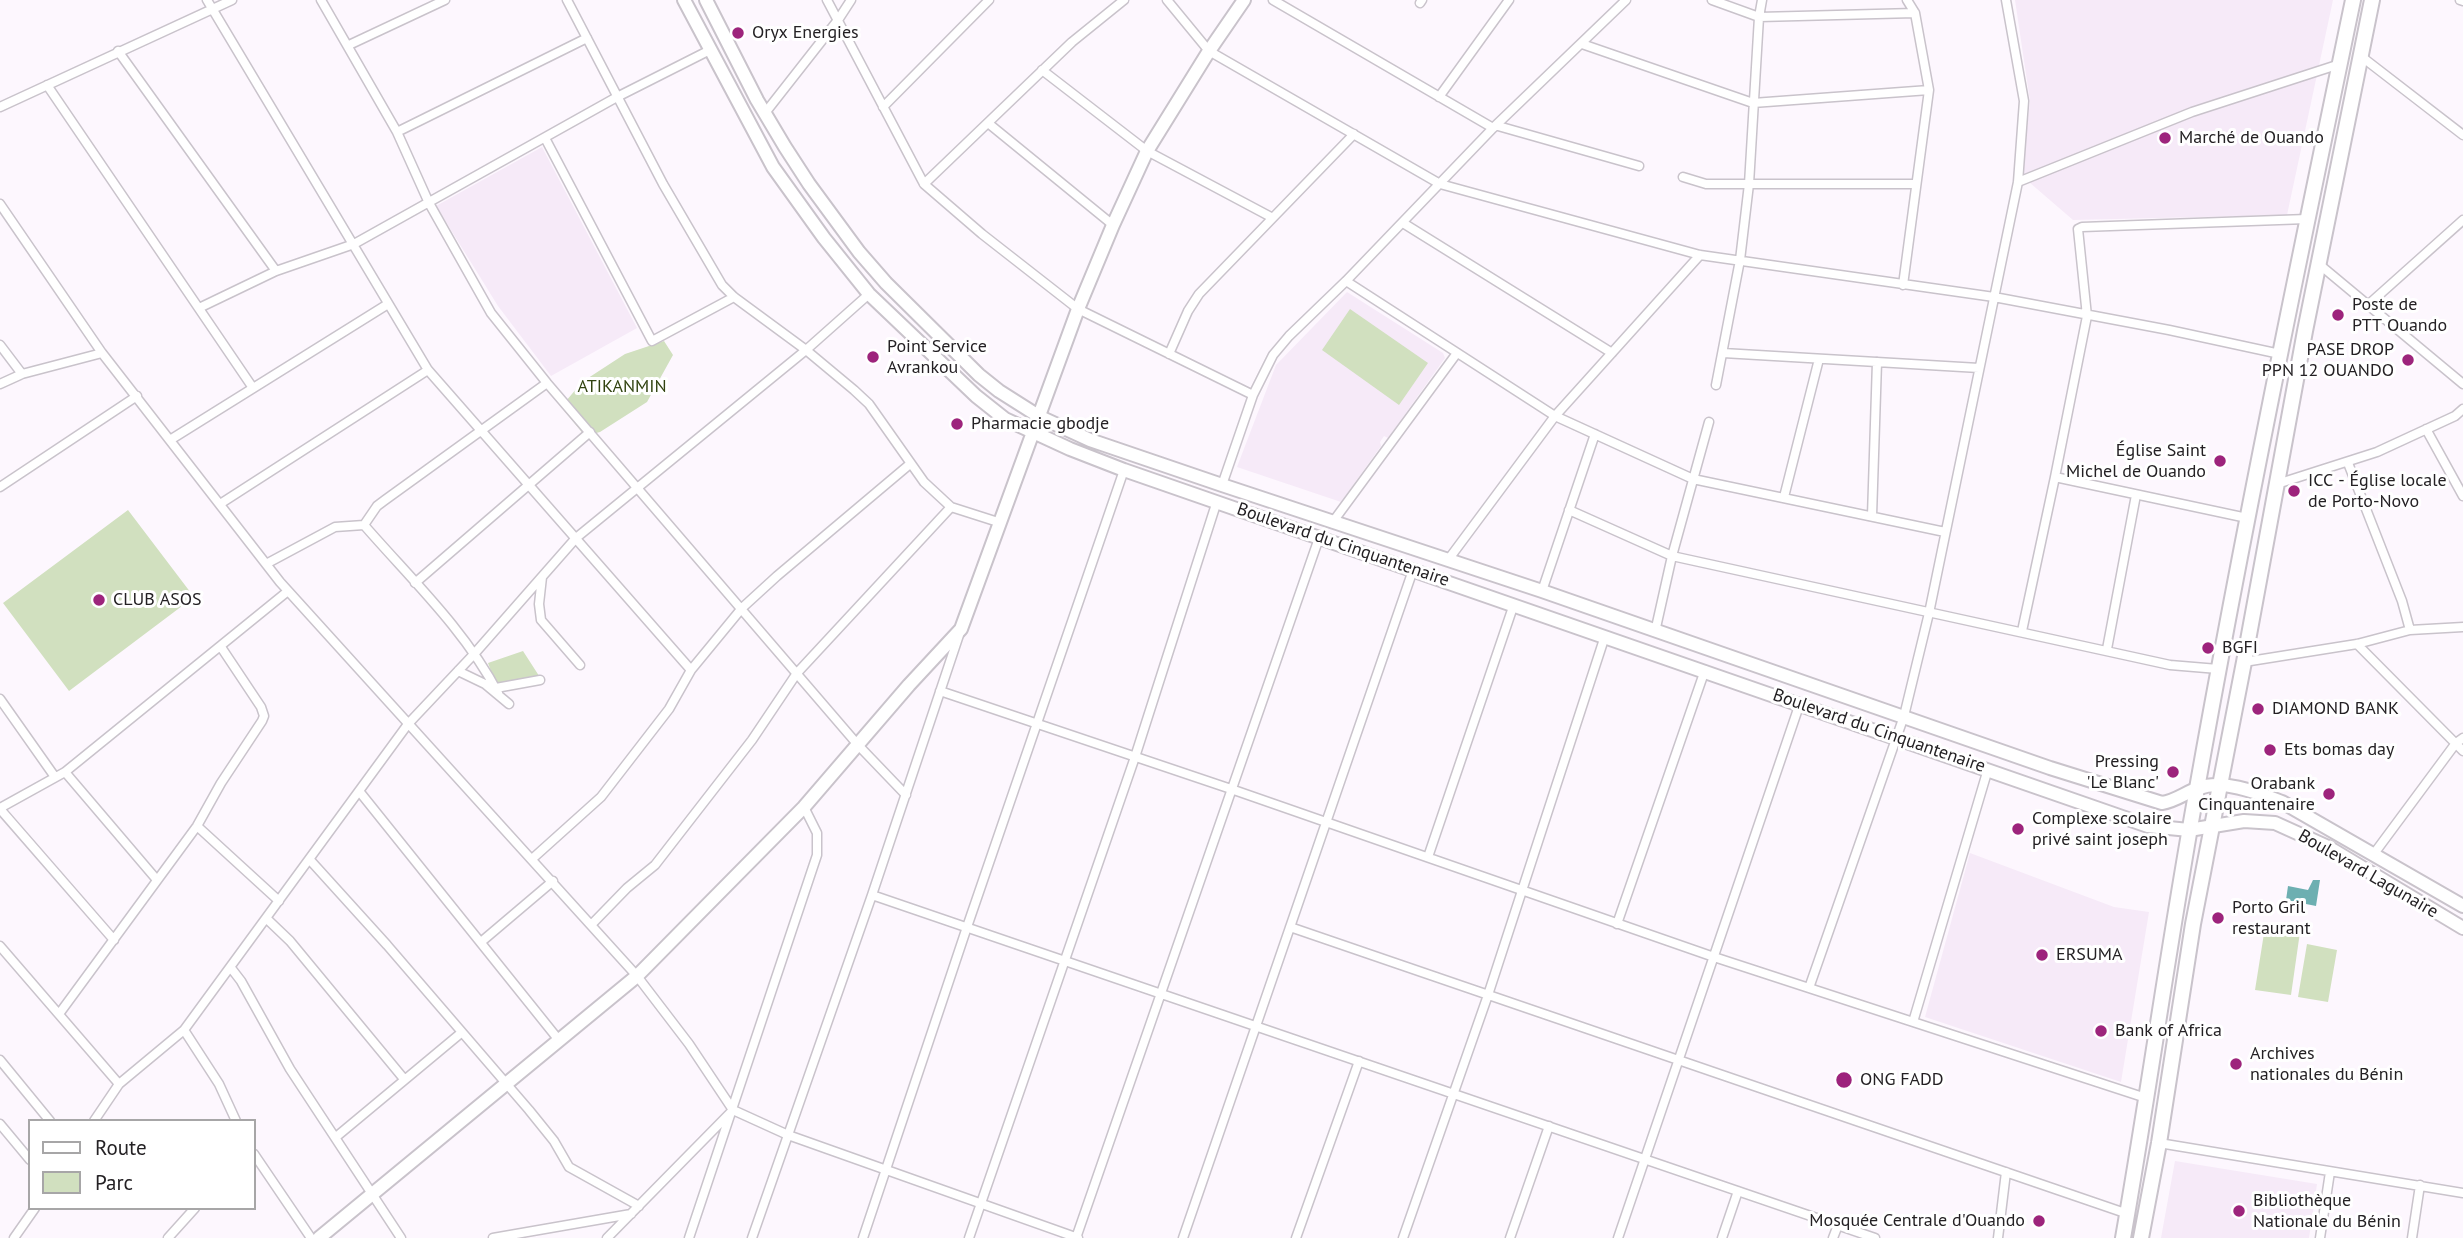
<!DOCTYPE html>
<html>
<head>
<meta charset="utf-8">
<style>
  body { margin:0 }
  #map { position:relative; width:2463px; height:1238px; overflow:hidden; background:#fdf7fe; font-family:"PT Sans",sans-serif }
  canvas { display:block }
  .legend { position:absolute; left:28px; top:1119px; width:228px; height:91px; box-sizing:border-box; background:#fff; border:2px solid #a7a6a7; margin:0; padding:9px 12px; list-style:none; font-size:21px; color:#242124 }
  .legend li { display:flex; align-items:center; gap:14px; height:35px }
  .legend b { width:35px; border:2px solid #a7a6a7 }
</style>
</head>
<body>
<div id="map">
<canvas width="2463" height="1238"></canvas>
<ul class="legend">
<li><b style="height:9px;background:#fff"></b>Route</li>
<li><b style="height:19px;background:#d1e0bf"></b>Parc</li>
</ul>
</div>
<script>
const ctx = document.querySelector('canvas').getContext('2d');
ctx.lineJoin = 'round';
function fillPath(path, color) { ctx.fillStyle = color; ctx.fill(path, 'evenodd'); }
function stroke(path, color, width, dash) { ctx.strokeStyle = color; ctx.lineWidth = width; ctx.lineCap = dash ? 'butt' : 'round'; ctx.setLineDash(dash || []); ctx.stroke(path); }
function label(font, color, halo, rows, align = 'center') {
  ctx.font = font + ' "PT Sans",sans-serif'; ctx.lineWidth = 6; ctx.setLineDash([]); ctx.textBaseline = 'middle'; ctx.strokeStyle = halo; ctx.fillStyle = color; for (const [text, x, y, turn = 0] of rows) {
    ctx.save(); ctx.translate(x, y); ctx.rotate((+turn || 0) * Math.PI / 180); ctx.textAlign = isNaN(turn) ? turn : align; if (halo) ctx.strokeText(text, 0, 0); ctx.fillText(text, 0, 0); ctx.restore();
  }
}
fillPath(new Path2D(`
  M2015,0h318l-46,215 -214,5 -51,-44 8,-75z
  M542,147l95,181 -86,48 -53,-70 -62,-100z
  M1347,292l96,61 2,5 -57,80 -4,-2 -4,6 1,4 -40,56 -104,-35 39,-102z
  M1970,853l144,54 35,5 -28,170 -196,-65z
  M2175,1161l142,23 -8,54h-148z`), '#f6eaf8');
fillPath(new Path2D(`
  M1350,309l78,54 -29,42 -77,-55z
  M664,341l9,14 -26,47 -47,30 -15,4 -24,-29 21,-25 43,-28z
  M128,510l66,87 -125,94 -66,-88z
  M523,651l20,31 -45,8 -10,-27z
  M2265,927l35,5 -9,63 -36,-5z
  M2307,944l30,6 -9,52 -30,-5z`), '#d1e0bf');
fillPath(new Path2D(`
  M2313,880h7l-4,26 -30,-6 2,-14 20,4z`), '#6dafb1');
const street = new Path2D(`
  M207,0l221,370 263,300
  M321,0l76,132 32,71 62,110 56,70 311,362 48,50
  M567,0l96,184 59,101 12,12 72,53 48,40 15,14 55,78 27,25 47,15
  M827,0l97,184 58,50 96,75 175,86
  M1167,0l42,51 231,133 260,71 294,42 175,33 111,24
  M1273,0l220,128
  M1712,0l47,17 156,-4
  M2460,0l3,1
  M1420,3l2,-3
  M1582,44l171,59 176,-13
  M349,45l96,-45
  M118,51l158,220
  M2362,57l101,78
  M1042,70l105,81 124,66
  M47,85l206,303
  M1439,97l70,-97
  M0,107l232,-107
  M883,107l106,-107
  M765,113l73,-93 13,-20
  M988,123l125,102
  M1498,126l141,40
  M397,132l190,-94
  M545,138l107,203 82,-44
  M1683,177l23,7h210
  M2018,182l174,-70 148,-48
  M924,184l148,-142 52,-42
  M0,204l102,149 178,229 357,394 52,68 44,66 55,25 290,103
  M1403,223l209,130
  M2320,265l143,119
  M1346,281l209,135 138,63 252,53
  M1903,285l26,-195 -14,-77 -8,-13
  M2369,304l94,-84
  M199,308l77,-37 78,-27 263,-147 93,-47
  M0,345l22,29
  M1723,353l256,15
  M1169,354l19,-43 11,-17 155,-160
  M0,384l22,-10 80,-21
  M1716,385l24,-125 9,-76 10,-167 3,-17
  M2426,429l37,67
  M170,440l218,-136
  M2348,463l54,138 8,29
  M2055,477l192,41
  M2277,484l100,-32 78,-36 8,-7
  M1222,485l31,-90 20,-40 16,-19 57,-55 147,-153 133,-128
  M0,487l137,-91
  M1784,497l35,-138
  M220,504l208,-134
  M1569,510l103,46 498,109 48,4
  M1872,516l5,-154
  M1332,523l125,-170
  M364,525c47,54 101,105 134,168
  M1448,560l107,-144 145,-161
  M266,564l69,-37 29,-2 13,-19 8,-6 162,-117
  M542,577l-3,27 2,16 39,45
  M415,583l175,-151
  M1542,591l53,-157
  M2022,631l33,-154 32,-161 -9,-87 4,-2 225,-8
  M1655,632l17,-76 37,-134
  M2357,644l106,107
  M2107,649l29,-154
  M2244,662l113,-18 53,-14 53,-3
  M458,671l27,13 24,20
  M496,688l44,-8
  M940,691l291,98 483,168 432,141
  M0,699l55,78
  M65,772l92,108
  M359,791l199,248
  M0,808l65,-36 223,-181
  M0,809l114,131
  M197,826l82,75
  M2373,855l83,-112 7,-5
  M1428,857l86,-253
  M532,859l69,-62 68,-88 22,-39 51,-62 35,-32 133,-112
  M310,860l77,85 142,165 25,31 15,26 70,39
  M872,895l1003,343
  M267,919l23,22 114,138
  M592,924l35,-36 28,-23 97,-125 45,-67 154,-166
  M1617,924l88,-254
  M1290,927l838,287
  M481,942l72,-61
  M0,946l119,138
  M231,968l10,13 49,88 111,169
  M1809,988l95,-272 25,-103 89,-431 6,-81 -18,-101
  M59,1014l138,-188 24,-43 41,-62 2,-5 -3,-9 -40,-60
  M1913,1022l75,-253
  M184,1030l35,54 17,37
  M0,1060l50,61
  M94,1121l25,-37 65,-54 224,-306 67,-71 101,-115 230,-188 63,-56
  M0,1124l30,36
  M336,1137l125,-104
  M2159,1143l304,50
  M254,1154l57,84
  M14,1238l21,-30
  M168,1238l27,-30
  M493,1238l138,-24
  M607,1238l123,-125
  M689,1238l128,-383v-22l-13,-26
  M752,1238l120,-343 87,-260
  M863,1238l104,-311 157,-457
  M969,1238l166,-481 82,-256
  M1076,1238l243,-700
  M1183,1238l230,-668
  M1296,1238l63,-177
  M1403,1238l85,-243 117,-359
  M1510,1238l39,-112
  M1618,1238l182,-535
  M1722,1238l16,-47
  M1833,1238l5,-13
  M1998,1238l8,-66
  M2320,1238l10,-66
  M2412,1238l8,-53`);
const secondary = new Path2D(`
  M684,0l89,167 51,71 45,56 107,102 29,23 65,30 54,21 1024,356 41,4 55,-9 31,2 53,24 135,81
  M706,0l51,100 28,47 24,37 50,68 27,31 93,92 20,16 41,26 50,23 132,45 320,106 508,177 112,35c14,-2 24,-11 37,-15 25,-9 59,5 83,14l181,104
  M319,1238l318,-262 167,-169 105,-122 52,-56 117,-320 35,-84 34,-74 62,-100 35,-51`);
const highway = new Path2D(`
  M2123,1238c26,-148 46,-296 73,-444 47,-265 102,-530 157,-794
  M2141,1238l18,-95 34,-219 51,-262 61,-331 67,-331`);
stroke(street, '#c9c3cb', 11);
stroke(secondary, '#c9c3cb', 16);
stroke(highway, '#c9c3cb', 18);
stroke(street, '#fff', 8);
stroke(secondary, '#fff', 12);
stroke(highway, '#fff', 14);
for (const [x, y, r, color] of [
  [738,33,7,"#9d247c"],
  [2165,138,7,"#9d247c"],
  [2338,315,7,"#9d247c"],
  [873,357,7,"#9d247c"],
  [2408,360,7,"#9d247c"],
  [957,424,7,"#9d247c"],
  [2220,461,7,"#9d247c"],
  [2294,491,7,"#9d247c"],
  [99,600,7,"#9d247c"],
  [2208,648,7,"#9d247c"],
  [2258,709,7,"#9d247c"],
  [2270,750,7,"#9d247c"],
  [2173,772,7,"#9d247c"],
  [2329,794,7,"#9d247c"],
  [2018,829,7,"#9d247c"],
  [2218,918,7,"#9d247c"],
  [2042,955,7,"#9d247c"],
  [2101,1031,7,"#9d247c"],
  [2236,1064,7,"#9d247c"],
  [1844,1080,9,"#9d247c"],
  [2239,1211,7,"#9d247c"],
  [2039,1221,7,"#9d247c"]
]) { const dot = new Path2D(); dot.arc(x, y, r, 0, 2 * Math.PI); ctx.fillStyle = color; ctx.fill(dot); stroke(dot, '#fff', 2.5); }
label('18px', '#242124', '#fff', [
  ["Oryx Energies",752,33],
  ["Marché de Ouando",2179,138],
  ["Poste de",2352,305],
  ["PTT Ouando",2352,326],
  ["Point Service",887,347],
  ["Avrankou",887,368],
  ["PASE DROP",2394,350,"right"],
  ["PPN 12 OUANDO",2394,371,"right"],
  ["Pharmacie gbodje",971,424],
  ["Église Saint",2206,451,"right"],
  ["Michel de Ouando",2206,472,"right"],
  ["ICC - Église locale",2308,481],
  ["de Porto-Novo",2308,502],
  ["CLUB ASOS",113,600],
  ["BGFI",2222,648],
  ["DIAMOND BANK",2272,709],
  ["Ets bomas day",2284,750],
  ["Pressing",2159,762,"right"],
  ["'Le Blanc'",2159,783,"right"],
  ["Orabank",2315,784,"right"],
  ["Cinquantenaire",2315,805,"right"],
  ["Complexe scolaire",2032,819],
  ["privé saint joseph",2032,840],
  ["Porto Gril",2232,908],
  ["restaurant",2232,929],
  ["ERSUMA",2056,955],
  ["Bank of Africa",2115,1031],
  ["Archives",2250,1054],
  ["nationales du Bénin",2250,1075],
  ["ONG FADD",1860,1080],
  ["Bibliothèque",2253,1201],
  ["Nationale du Bénin",2253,1222],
  ["Mosquée Centrale d'Ouando",2025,1221,"right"]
], 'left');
label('18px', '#314310', '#fff', [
  ["ATIKANMIN",622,387]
]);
label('18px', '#242124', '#fff', [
  ["Boulevard du Cinquantenaire",1343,545,19],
  ["Boulevard du Cinquantenaire",1879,731,19],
  ["Boulevard Lagunaire",2368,874,30]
]);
</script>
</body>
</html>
